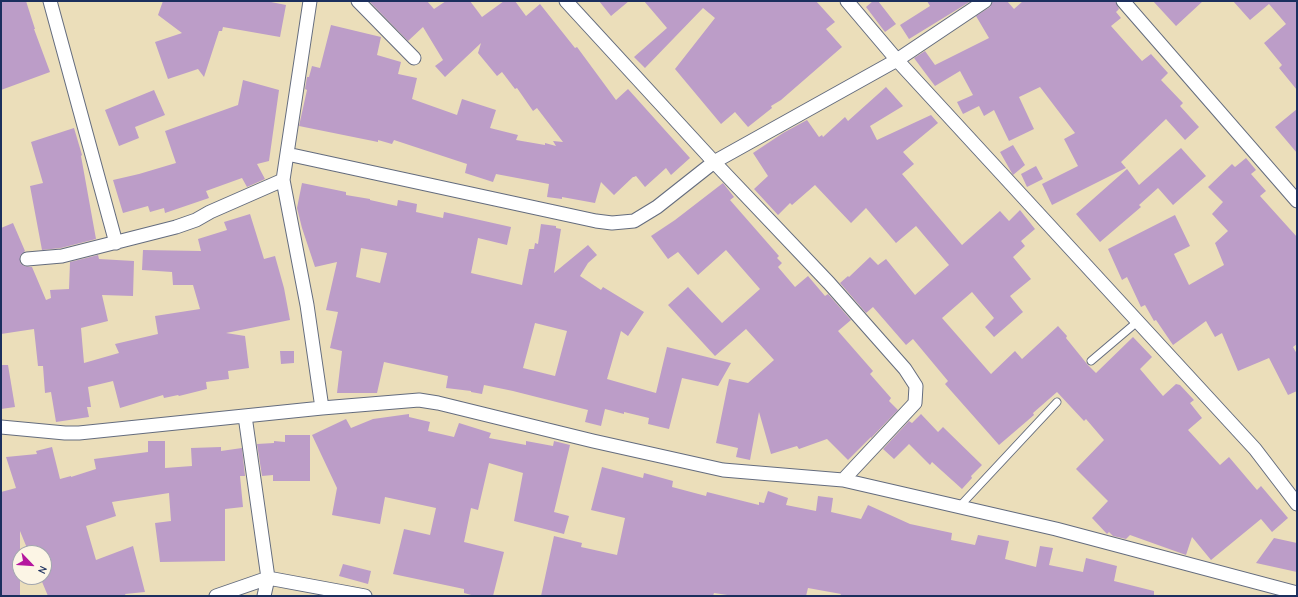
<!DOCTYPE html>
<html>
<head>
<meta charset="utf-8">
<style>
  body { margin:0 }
  #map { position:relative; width:1298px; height:597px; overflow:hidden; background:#ebdeba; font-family:"Comic Neue",sans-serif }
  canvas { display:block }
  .frame { position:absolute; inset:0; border:2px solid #1b2f5e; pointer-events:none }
  .north { position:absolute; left:12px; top:545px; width:40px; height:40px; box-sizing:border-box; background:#fcf5e5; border:1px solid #a2a6af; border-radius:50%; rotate:115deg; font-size:11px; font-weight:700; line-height:16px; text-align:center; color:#1b2f5e }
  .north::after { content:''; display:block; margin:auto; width:14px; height:18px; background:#b5179e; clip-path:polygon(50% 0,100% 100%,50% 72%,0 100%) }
</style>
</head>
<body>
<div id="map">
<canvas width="1298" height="597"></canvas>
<div class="frame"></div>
<div class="north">N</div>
</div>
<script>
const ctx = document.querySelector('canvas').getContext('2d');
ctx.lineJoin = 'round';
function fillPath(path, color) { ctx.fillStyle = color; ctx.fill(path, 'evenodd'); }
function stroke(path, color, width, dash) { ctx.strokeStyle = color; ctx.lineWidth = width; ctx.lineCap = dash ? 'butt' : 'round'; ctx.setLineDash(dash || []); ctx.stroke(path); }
fillPath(new Path2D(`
  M1,1h25l9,28h-1l16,43 -49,18z
  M163,1h103l20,4 -6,32 -57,-10 -1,4h-3l-15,46 -6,-8 -30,10 -13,-37 27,-9 -24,-18z
  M369,1h58l7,8 12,-8h24l12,16 22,-16h11l11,15 14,-12 35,44 2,-1 39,53 12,-11 62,69 -19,17 -5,-7 -21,19 -9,-11 -2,1h-1l-19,18 -13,-13 -6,21 -33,-6v2l-15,-2 2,-13 -53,-10 -3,8 -28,-9 2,-9 -73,-24 -2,4 -14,-4v2l-79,-16 8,-36 -2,-1 2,-12h2l3,-11 8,2 11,-43 50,12 -4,18 24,7 -3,12 19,4 -5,21 45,16 5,-16 34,11 -6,18 28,7 -2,5 29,5v-2l11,3 -3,-5 10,1 -26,-34 -4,3 -16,-23 -2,1 -13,-17 -5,4 -19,-23 3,-10 -36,34 -10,-11 8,-6 -20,-33 -15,14z
  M599,1h30l-18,15z
  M644,1h172l19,21 -9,7 16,18 -61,53 -10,6 1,2 -24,19 -13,-15 -14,12 -46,-55 40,-51 -12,-10 -58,60 -11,-11 33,-29z
  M873,1h5l18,23 -11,8 -19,-25z
  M927,1h44l-62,38 -9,-14 30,-19z
  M993,1h14l7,8 9,-8h92l4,8 -3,3 5,6 -10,8 31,35 9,-7 17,19 -7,7 22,23 -3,3 19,21 -14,13 -19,-21 -45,43 5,6 -74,37 -10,-21 36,-18 -14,-27 11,-6 -35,-46 -21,10 15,32 -25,12 -15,-31 -10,6 -5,-10 -16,8 -6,-12 16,-7 -13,-24 -25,15 -21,-28 11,-7 10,14 54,-27 -13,-22 14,-9z
  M1153,1h50l-27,25z
  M1233,1h64v89l-18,-22 3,-3 -18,-22 22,-19 -17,-20 -19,16z
  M243,80l36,10 -10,71 -12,3 8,15 -18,8 -5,-9 -36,13 3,7 -44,15 -1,-5 -14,4 -2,-6 -25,7 -10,-33 26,-6 37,-11 -11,-32 73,-26z
  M886,87l17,19 -33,20 7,14 54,-25 7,8 -35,29 11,12 -12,10 60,71 38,-34 9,10 11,-11 15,19 -14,12 4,5 -12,11 18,22 -21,17 13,16 -29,25 -9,-10 9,-9 -22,-26 -30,26 49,56 24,-23 7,8 36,-33 9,10 -1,2 21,26 9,9 37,-36 19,20 -12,12 23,27 13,-12 4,1 14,15 -4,3 12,15 -14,12 32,35 9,-8 28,33 4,-4 27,32 -16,14 -11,-13 -50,41 -19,-23 -6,18 -56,-20 -4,4 -13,-3 -4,-4 -2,2 -15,-16 16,-17 -32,-32 28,-29 -18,-21 -2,2 -27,-29 -24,21 1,2 -35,30 -54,-61 3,-3 -35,-42 -7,6 -33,-38 -7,6 -26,-30 8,-7 1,1 21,-20 8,8 8,-6 29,36 34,-30 -33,-39 -20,17 -30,-35 -15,15 -36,-38 -23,20 -2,-2 -12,12 -24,-26 14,-13 -15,-23 30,-20 24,-13 12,17 3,-2 1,2 22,-20 3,4z
  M154,90l11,25 -30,12 4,11 -20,8 -14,-36z
  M1297,109v44l-22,-26z
  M74,128l8,27 -1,1 15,83 -35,9 -19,2 -12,-64 13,-3 -12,-41z
  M1013,145l12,20 -12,10 -13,-23z
  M1181,148l25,28 -33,29 -15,-17 -19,17 2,2 -41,35 -24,-28 51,-45 12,16z
  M1246,158l10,12 -5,4 15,17 -6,5 37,41v107l-4,3 4,7v37l-9,4 -19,-37 -31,13 -16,-38 -7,4 -9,-16 -33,24 -17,-25 -2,1 -9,-16 -4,2 -14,-30 -5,3 -14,-31 67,-34 15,31 -16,8 15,31 35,-20 -9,-22 13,-12 -16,-17 11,-12 -15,-15 24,-23 3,3z
  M1036,166l7,13 -16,8 -6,-13z
  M302,183l44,9v3l24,4v1l27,6 1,-6 19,4 -1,8 27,6 1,-6 67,15 -4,18 -29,-7 -7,35 51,12 7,-36h5l1,-6 3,1 3,-20 15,2v2l5,1 -7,44 34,-28 9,10 -9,8 -8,13 21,14 2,-3 41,25 -16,24 -7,-5 -14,48 49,14 11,-46 64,16 -13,23 -36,-8 -13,51 -21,-5 1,-6 -25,-6v2l-19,-5 -4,17 -16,-4 3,-12 -75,-19 -29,-6 -2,9 -11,-2v-1l-25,-3 2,-12 -64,-14 -7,31h-40l5,-42 -12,-3 8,-36 -12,-2 11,-48 -22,5 -13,-39 -5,-20zM361,248l26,5 -7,30 -24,-6zM535,323l32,8 -12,45 -32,-8z
  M723,183l11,14 -4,3 49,56 -2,2 5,5 -4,4 17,20 13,-11 17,20 3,-2 23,26 -13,11 35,40 -3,3 21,24 -2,3 9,9 -27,28v-1l-23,23 -21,-21 -28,10 -2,-3 -26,8 -12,-42 -9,48 -14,-3 2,-9 -22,-5 13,-64 19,4 26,-23 -28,-31 -31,27 -47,-51 20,-18 34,36 38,-34 -34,-39 -28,25 -20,-23 -10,7 -17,-23 24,-16z
  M250,214l14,45 11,-3 9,32 6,32 -64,13 19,3 4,32 -21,3 1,8 -23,3 1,7 -28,7 -1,-1 -14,3 -1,-3 -43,13 -7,-27 -25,6 3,20h-4l2,10 -33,5 -5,-30 -6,1 -2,-27h-5l-4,-37 -33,5v-106l12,-5 12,28 -5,5v7l4,3 8,1 14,33 5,-2 -1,-8 19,-1 1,-27 28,-7 1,4 35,2 -1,35 -31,-1 6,26 -27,7 3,35 35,-10 -4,-9 43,-10 -3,-18 45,-7 -7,-24h-20l-1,-13 -30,-2 1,-20 58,1 -3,-12 29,-9 -3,-8z
  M280,351h14v12l-13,1z
  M1,365h7l7,42 -14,2z
  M409,414v3l21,5 -2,9 26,6 5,-14 32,10 -2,5 37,7v-4l27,5 1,-5 16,4 -16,67 15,4 -5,18 -50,-13 9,-48 -34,-10 -11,47 -7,-2 -7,34 40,10 -11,44h-18l-11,-3v-4l-71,-15 11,-45 26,6 6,-27 -51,-11 -5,27 -48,-9 5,-27 -25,-53 34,-16 5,9 22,-9z
  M921,414l17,18 5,-5 39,38 -11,11 1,2 -10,11 -30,-27 -2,3 -21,-21 -15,15 -11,-10 26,-28 3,2z
  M285,435h25v46h-37v-6l-11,1 -5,-32 17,-1v-2l11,1z
  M148,441h17v27l27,-2 -1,-18 30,-1v4l21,-3 3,28h-5l3,31 -18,2v52l-65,1 -5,-39 16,-2 -2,-28 -57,9 4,14 -30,10 10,34 37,-14 12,46 -20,2 1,2h-78l-8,-19h4v-24h-15l-9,-22v65h-19v-104l15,-4 -10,-31 31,-3 -1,-3 16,-4 8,32 11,-3v1l25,-8 -2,-10 54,-7z
  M602,467l41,11 1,-5 29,8 -1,6 34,9 1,-4 52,13v-3l5,1 4,-12 20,7 -2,7 30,6 2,-15 15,2 -2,14 30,7 7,-14 42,19 42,9 -1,7 24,5 3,-10 31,6 -4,18 31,8 4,-21 13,2 -4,17 34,7 3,-14 31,8 -3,15 40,10v5h-314l1,-2 -33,-6 -2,8h-72l-20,-3 -1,3h-172l13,-60 28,7 -1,4 36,8 8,-37 -34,-8z
  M1274,538l23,5v29l-41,-9z
  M343,564l28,7 -3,13 -29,-8z`), '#bc9dc8');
const lane = new Path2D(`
  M1091,361l46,-39
  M959,507l98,-105`);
const street = new Path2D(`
  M50,1l66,242
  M310,1l-27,179 24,125 15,103
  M358,1l56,57
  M566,1l148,161 115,121 76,86 11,17 -1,17 -72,77
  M847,1l50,59 358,389 42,55
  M1123,1l174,200
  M287,154l309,67 16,2 22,-2 23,-14 57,-45 183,-102 88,-59
  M27,259l35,-3 114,-29 20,-7 14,-8 73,-32
  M245,416l23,162 -4,18
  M1,427l64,6h14l243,-25 97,-8 19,3 155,38 130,29 120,10 213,49 241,64
  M216,596l52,-18 97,18`);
stroke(lane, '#646c7e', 9);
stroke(street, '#646c7e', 15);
stroke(lane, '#fff', 7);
stroke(street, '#fff', 13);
</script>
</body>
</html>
